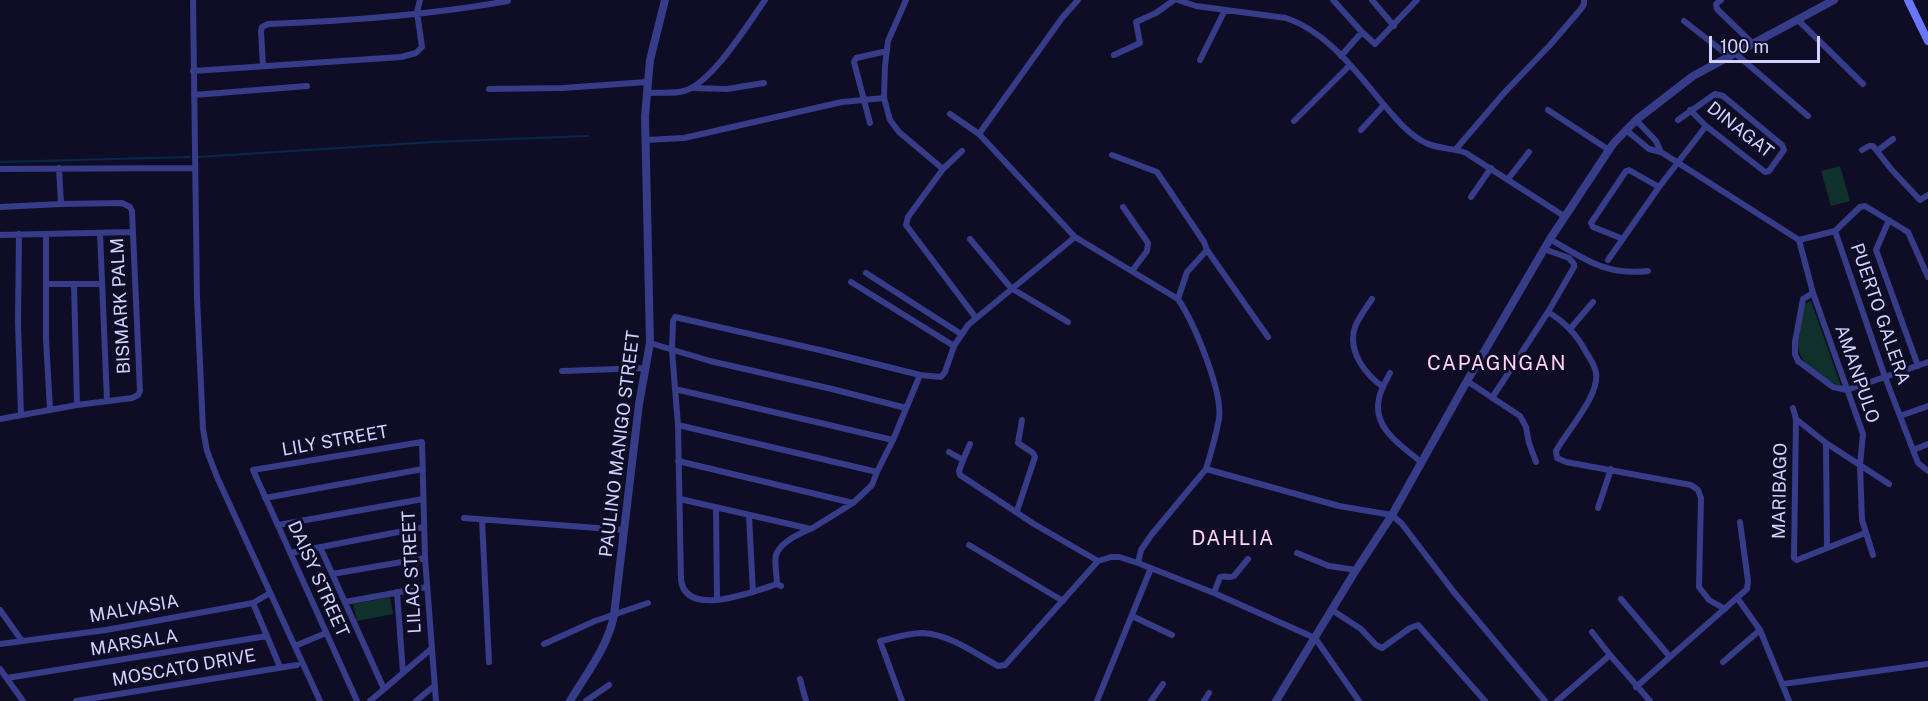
<!DOCTYPE html>
<html>
<head>
<meta charset="utf-8">
<style>
  body { margin:0 }
  #map { position:relative; width:1928px; height:701px; overflow:hidden; background:#0f0d26; font-family:"Public Sans",sans-serif }
  canvas { display:block }
  .scale { position:absolute; left:1709px; top:36px; width:111px; height:27px; box-sizing:border-box; border:3px solid #d2d2ff; border-top:0; padding-left:8px; font-size:18px; line-height:21px; white-space:nowrap; color:#d2d2ff; -webkit-text-stroke:4px #0f0d26; paint-order:stroke }
</style>
</head>
<body>
<div id="map">
<canvas width="1928" height="701"></canvas>
<div class="scale">100 m</div>
</div>
<script>
const ctx = document.querySelector('canvas').getContext('2d');
ctx.lineJoin = 'round';
function fillPath(path, color) { ctx.fillStyle = color; ctx.fill(path, 'evenodd'); }
function stroke(path, color, width, dash) { ctx.strokeStyle = color; ctx.lineWidth = width; ctx.lineCap = dash ? 'butt' : 'round'; ctx.setLineDash(dash || []); ctx.stroke(path); }
function label(font, color, halo, rows, align = 'center') {
  ctx.font = font + ' "Public Sans",sans-serif'; ctx.lineWidth = 6; ctx.setLineDash([]); ctx.textBaseline = 'middle'; ctx.strokeStyle = halo; ctx.fillStyle = color; for (const [text, x, y, turn = 0] of rows) {
    ctx.save(); ctx.translate(x, y); ctx.rotate((+turn || 0) * Math.PI / 180); ctx.textAlign = isNaN(turn) ? turn : align; if (halo) ctx.strokeText(text, 0, 0); ctx.fillText(text, 0, 0); ctx.restore();
  }
}
fillPath(new Path2D(`
  M1840,166l10,35 -19,5 -10,-35z
  M1811,301l30,85c-17,-7 -43,-20 -43,-42 0,-13 4,-27 5,-39z
  M390,597l3,17 -36,7 -4,-17z`), '#10302b');
stroke(new Path2D(`
  M198,157l235,-15 155,-6
  M0,162l190,-5`), '#092849', 2);
stroke(new Path2D(`
  M193,0l4,298 6,131 4,22 10,26 103,224
  M1178,0l18,6 90,12c42,14 71,55 99,88 11,13 25,30 41,37 12,6 28,5 40,10l98,63
  M1333,0l29,32 13,12 42,-44
  M1372,0l22,26
  M1721,0l-5,4 1,5 36,35
  M1798,20l65,64
  M1684,21l46,36
  M1736,54l72,62
  M1114,55l26,-12 -4,-21 20,-9 18,-13
  M1341,56l21,-24
  M1200,60l25,-50
  M263,66l-2,-35 1,-4 6,-3c80,-3 162,-9 240,-23
  M193,71l208,-14 15,-4 6,-6 -5,-35 3,-12
  M692,88l35,1 37,-6
  M489,89l74,-1 84,-6
  M646,93c12,-1 27,1 38,-2 28,-8 64,-67 81,-91
  M194,95l113,-9
  M884,98l1,-32 3,-25 18,-41
  M1548,110l61,40
  M950,114l29,20 96,103 103,62c16,24 45,92 41,120 -3,16 -8,34 -13,50l133,37 53,9 10,9 51,67 92,110
  M1636,120l20,21 5,11
  M1678,120l37,-26 8,2 59,49 2,5 -15,21 -4,1 -59,-46 -16,-16
  M1294,121l56,-56
  M870,123l-16,-61 2,-4 31,-7
  M1361,130l23,-25
  M1626,130l23,19 12,3 138,88
  M979,134l83,-116 16,-18
  M645,140l39,-2 158,-36 42,-4 6,22 9,12 44,37
  M1456,149l48,-56 46,-48 31,-36 3,-5v-4
  M1862,150l7,-4h4l18,23 29,31 8,-5
  M962,151l-19,18 -35,48 -2,8 70,93
  M1877,151l16,-12
  M1112,155l45,17 47,70 3,8 -20,22 -9,27
  M59,168l2,36
  M0,169l194,-1
  M1508,179l21,-27
  M1471,197l20,-29
  M0,207l61,-3 61,-1 8,4 2,4 8,180 -2,4 -6,3 -55,7 -77,14
  M1123,207l25,36 -1,8 -15,20
  M1889,220l-13,30 42,116
  M1835,231l50,146 33,86 10,8
  M100,233l7,168
  M19,234l-1,89 3,92
  M46,234v105l4,71
  M0,235l132,-3
  M970,239l41,49 57,34
  M1550,239c34,20 57,37 98,32
  M1623,239l-30,-12 -2,-4 35,-52 3,-1 30,17
  M1799,240l14,53 50,141 -3,31 2,55 11,35
  M1799,240l36,-9 25,-24 5,-1 43,26 20,45
  M1207,250l61,87
  M1608,260l51,-73 47,-61
  M866,273l95,61
  M851,282l103,64
  M47,284h55
  M74,284l3,121
  M1813,293l-10,6 -8,43v12l3,7 35,26 14,3 81,-28
  M1372,299c-6,9 -13,18 -17,28 -8,24 10,47 28,60
  M1548,312c17,10 29,23 38,40 4,7 9,13 10,21 4,22 -29,58 -40,78l1,7 9,4 125,23 7,5 3,8 -2,89 10,13 16,9
  M1570,329l23,-27
  M650,343l60,18 122,28 74,19
  M562,371l84,-3
  M1390,373c-4,8 -10,17 -11,26 -7,29 23,47 42,63
  M1467,381l53,35 6,11 3,16 7,19
  M675,389l218,51
  M1492,398l56,-86 26,-45v-3l-5,-6 -25,-9
  M1793,408l3,11 -2,139 3,2 68,-27
  M1900,416l28,-10
  M1796,419l30,24 63,41
  M678,425l199,47
  M1826,443l1,104
  M1913,450l15,-6
  M949,452l14,8 -4,11 1,4 74,49 64,37
  M963,460l7,-16
  M678,461l175,42
  M265,498l158,-29
  M680,499l131,30 42,-26 19,-18 5,-13 16,-32 27,-65
  M716,508l1,92
  M1598,508l13,-39
  M1017,511l18,-54 -2,-4 -15,-10 4,-23
  M749,516l4,76
  M464,518l160,12
  M482,520l7,142
  M278,525l145,-26
  M969,545l94,56
  M320,547l64,142
  M290,553l134,-26
  M1297,553l32,13 27,4
  M1138,563l3,-13 11,-16 54,-65
  M332,574l93,-16
  M777,584c-22,7 -91,35 -96,-4l-3,-155 -6,-74 1,-30 2,-4 149,34 96,24 21,2 4,-5 9,-26 14,-21 107,-88
  M781,586l-4,-2c0,-9 -3,-21 -1,-29 4,-13 23,-21 34,-26
  M397,592l6,81
  M1214,593l6,-16c5,-2 9,2 14,-1l14,-17
  M1621,599l49,58
  M1738,599l22,31 29,71
  M345,602l82,-15
  M253,603l27,64
  M0,610l22,31
  M1332,610l29,19 15,16 6,3 28,-20 8,-3 67,76
  M1132,616l40,19
  M1592,632l18,23 40,46
  M0,644l106,-14 147,-27 17,-10
  M544,644l51,-23 53,-18
  M295,646l31,-13
  M1723,662l37,-32
  M0,669l23,32
  M7,678l260,-42
  M800,679l6,22
  M1783,684l145,-20
  M1636,687l111,-98 1,-8 -8,-59
  M76,701l221,-36
  M357,701l-104,-231 169,-28 3,116 11,143
  M370,701l61,-52
  M416,701l18,-15
  M586,701l23,-16
  M902,701l-22,-60c14,-3 29,-8 43,-8 26,1 53,21 75,33l7,-1 93,-104 13,-4h8l19,6 76,30 101,45 44,63
  M1097,701l54,-133
  M1151,701l12,-17
  M1204,701l5,-8
  M1557,701l53,-46`), '#363c88', 6);
stroke(new Path2D(`
  M570,701c16,-27 38,-54 44,-86l25,-211 11,-61 -5,-227 5,-56 15,-60
  M1276,701l80,-131 36,-55 75,-134 83,-142 63,-95 23,-24 57,-44 141,-76`), '#363c88', 8);
stroke(new Path2D(`
  M1908,0l20,41`), '#6977ff', 8);
label('18px', '#d2d2ff', '#0f0d26', [
  ["DINAGAT",1740,130,38],
  ["BISMARK PALM",121,306,-93],
  ["PUERTO GALERA",1880,314,71],
  ["AMANPULO",1857,374,71],
  ["LILY STREET",335,441,-10],
  ["PAULINO MANIGO STREET",620,444,-83],
  ["MARIBAGO",1780,491,-89],
  ["LILAC STREET",412,572,-93],
  ["DAISY STREET",318,579,66],
  ["MALVASIA",134,609,-10],
  ["MARSALA",134,643,-9],
  ["MOSCATO DRIVE",184,668,-10]
]);
ctx.letterSpacing = '1.5px';
label('20px', '#ffd4f4', '#0f0d26', [
  ["CAPAGNGAN",1497,364],
  ["DAHLIA",1233,539]
]);
ctx.letterSpacing = '0px';
</script>
</body>
</html>
